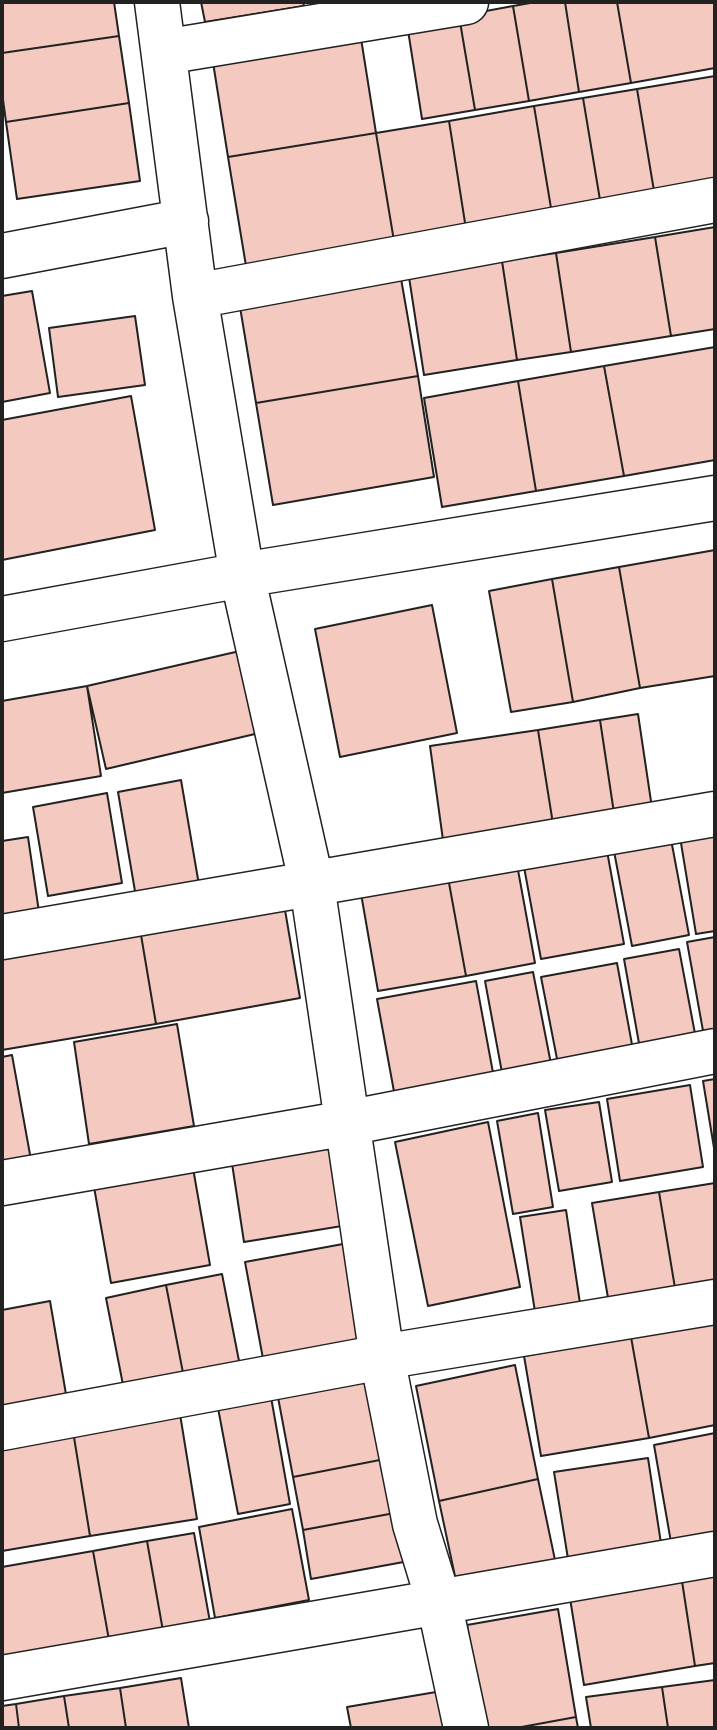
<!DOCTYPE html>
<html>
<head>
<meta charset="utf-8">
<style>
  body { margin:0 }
  #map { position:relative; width:717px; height:1730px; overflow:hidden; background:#fff; font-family:Jost,sans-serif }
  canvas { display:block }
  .frame { position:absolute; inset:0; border:4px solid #222; pointer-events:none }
</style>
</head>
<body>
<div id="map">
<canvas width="717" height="1730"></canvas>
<div class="frame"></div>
</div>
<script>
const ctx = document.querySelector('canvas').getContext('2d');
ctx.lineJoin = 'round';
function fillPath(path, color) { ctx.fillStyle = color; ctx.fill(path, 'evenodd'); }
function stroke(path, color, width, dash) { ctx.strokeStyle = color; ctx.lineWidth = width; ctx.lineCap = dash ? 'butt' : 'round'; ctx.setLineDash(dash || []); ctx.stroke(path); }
const building = new Path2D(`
  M2,2h112l5,34 -117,17z
  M201,2h102l1,4 -99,16z
  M536,2h29l14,90 -50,9 -16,-95z
  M565,2h52l14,81 -52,9z
  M617,2h98v66l-84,15z
  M513,6l16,95 -54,9 -16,-94z
  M459,16l16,94 -53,9 -15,-95z
  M360,32l16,101 -148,24 -16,-101z
  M119,36l10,67 -123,19 -4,-30v-39z
  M715,76v111l-60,10 -18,-108z
  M637,89l18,108 -54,9 -18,-108z
  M583,98l18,108 -49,8 -18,-108z
  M129,103l11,78 -123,18 -11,-77z
  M534,106l18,108 -86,15 -17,-108z
  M449,121l17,108 -72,12 -18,-108z
  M376,133l18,108 -148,25 -18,-109z
  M715,227v102l-44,7 -16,-99z
  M655,237l16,99 -100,16 -15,-99z
  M556,253l15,99 -54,8 -15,-99z
  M502,261l15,99 -93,15 -15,-98z
  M399,267l19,109 -162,27 -18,-108z
  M32,291l18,102 -48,9v-106z
  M135,316l10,69 -87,12 -9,-69z
  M715,347v113l-91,16 -20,-110z
  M604,366l20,110 -88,15 -18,-110z
  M418,376l16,101 -161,28 -17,-102z
  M518,381l18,110 -94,16 -18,-109z
  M131,396l24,134 -153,30v-140z
  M715,550v126l-75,12 -21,-121z
  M619,567l21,121 -67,14 -21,-123z
  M552,579l21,123 -62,10 -22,-121z
  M432,605l25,128 -117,24 -25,-128z
  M253,648l19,82 -166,39 -19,-83z
  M87,686l14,90 -99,17v-92z
  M638,714l14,94 -38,5 -14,-93z
  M600,720l14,93 -61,11 -15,-94z
  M538,730l15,94 -110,16 -13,-94z
  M181,780l18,105 -63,12 -18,-105z
  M107,793l15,90 -74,13 -15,-89z
  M715,824v107l-19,3 -17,-103z
  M670,834l19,101 -57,11 -19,-100z
  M28,837l11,75 -37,7v-78z
  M607,851l17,93 -83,15 -17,-92z
  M516,859l19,104 -69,13 -19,-104z
  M447,872l19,104 -88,15 -18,-103z
  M284,904l16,94 -144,26 -16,-95z
  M140,929l16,95 -154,26v-98z
  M715,937v103l-10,2 -18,-100z
  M679,949l17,90 -56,10 -16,-90z
  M617,963l16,87 -75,14 -17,-87z
  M533,972l19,97 -49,9 -18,-97z
  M476,981l18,97 -99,19 -18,-98z
  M177,1024l17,102 -105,18 -15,-102z
  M12,1055l19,105 -29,5v-108z
  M715,1079v75l-12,-73z
  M690,1085l13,82 -83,14 -13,-82z
  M599,1102l13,80 -53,9 -14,-81z
  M538,1113l15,94 -40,7 -16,-93z
  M488,1122l32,165 -92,19 -33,-164z
  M328,1140l14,86 -98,16 -13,-85z
  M193,1168l17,97 -99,18 -17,-96z
  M715,1183v98l-40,7 -16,-96z
  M659,1192l16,96 -67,10 -16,-95z
  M566,1210l15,100 -45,8 -16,-101z
  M343,1244l17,101 -96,19 -19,-102z
  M222,1274l18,92 -56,12 -18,-93z
  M166,1285l18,93 -60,12 -18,-92z
  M50,1301l17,99 -65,12v-102z
  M715,1322v103l-66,13 -18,-101z
  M631,1337l18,101 -108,18 -17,-100z
  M515,1365l23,114 -99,22 -23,-115z
  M375,1374l15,84 -97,19 -16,-85z
  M271,1397l19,107 -52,10 -20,-106z
  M180,1414l17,105 -107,17 -17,-105z
  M73,1431l17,105 -88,15v-107z
  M715,1433v107l-43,8 -18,-103z
  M390,1458l10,54 -97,18 -10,-53z
  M648,1458l14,92 -93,15 -15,-93z
  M538,1479l17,81 -99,21 -17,-80z
  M292,1509l17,91 -94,18 -16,-91z
  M400,1512l9,49 -98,18 -8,-49z
  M194,1533l16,89 -47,9 -16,-90z
  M147,1541l16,90 -54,9 -16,-89z
  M93,1551l16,89 -107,20v-93z
  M715,1562v101l-20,3 -15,-98z
  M680,1568l15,98 -111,19 -16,-99z
  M558,1609l18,108 -60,11h-32l-17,-103z
  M181,1678l8,50h-63l-6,-40z
  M715,1680v48h-47l-6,-41z
  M662,1687l6,41h-77l-5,-31z
  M120,1688l6,40h-57l-5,-32z
  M442,1691l6,37h-97l-4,-21z
  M64,1696l5,32h-50l-3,-24z
  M16,1704l3,24h-17v-22z
  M576,1717l2,11h-62z`);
fillPath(building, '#f3c9c0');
stroke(building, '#222', 2);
const street = new Path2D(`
  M157,2l38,294 47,279 70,310 70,472 33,167 24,78 27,126
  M164,52l302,-50
  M2,256l184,-35
  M195,296l520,-96
  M2,619l240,-44 473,-77
  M2,937l713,-123
  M2,1183l345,-60 368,-72
  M2,1428l380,-71 333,-55
  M2,1678l713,-124`);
stroke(street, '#222', 47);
stroke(street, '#fff', 44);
</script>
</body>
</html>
